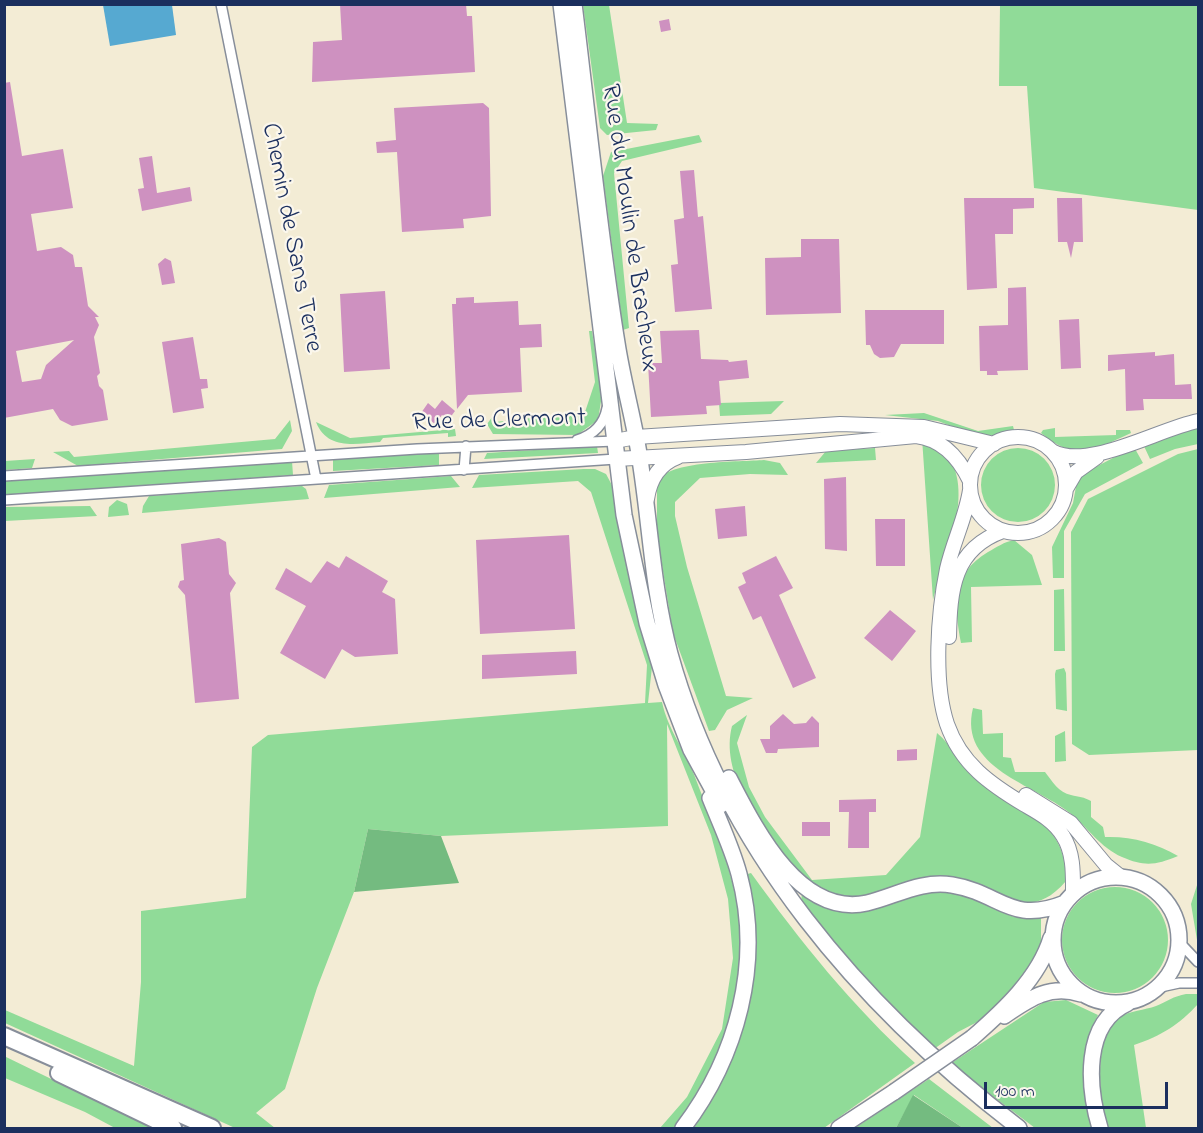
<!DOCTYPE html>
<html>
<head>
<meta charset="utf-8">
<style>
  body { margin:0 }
  #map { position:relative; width:1203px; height:1133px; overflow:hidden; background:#f3ecd5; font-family:"Indie Flower",sans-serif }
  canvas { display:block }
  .frame { position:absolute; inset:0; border:6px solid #1b2f5e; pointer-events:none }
  .scale { position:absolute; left:984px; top:1082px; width:184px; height:27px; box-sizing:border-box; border:3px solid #1b2f5e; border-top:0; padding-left:8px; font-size:18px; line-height:21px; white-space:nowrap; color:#1b2f5e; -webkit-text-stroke:4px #fbf7ec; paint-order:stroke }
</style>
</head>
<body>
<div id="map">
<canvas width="1203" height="1133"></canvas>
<div class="frame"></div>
<div class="scale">100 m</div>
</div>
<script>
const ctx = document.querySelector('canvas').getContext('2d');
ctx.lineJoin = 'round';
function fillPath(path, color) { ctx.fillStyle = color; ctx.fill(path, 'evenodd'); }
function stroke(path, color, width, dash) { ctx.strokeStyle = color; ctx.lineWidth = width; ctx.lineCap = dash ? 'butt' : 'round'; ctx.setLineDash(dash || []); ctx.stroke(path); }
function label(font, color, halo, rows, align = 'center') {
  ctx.font = font + ' "Indie Flower",sans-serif'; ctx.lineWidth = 4.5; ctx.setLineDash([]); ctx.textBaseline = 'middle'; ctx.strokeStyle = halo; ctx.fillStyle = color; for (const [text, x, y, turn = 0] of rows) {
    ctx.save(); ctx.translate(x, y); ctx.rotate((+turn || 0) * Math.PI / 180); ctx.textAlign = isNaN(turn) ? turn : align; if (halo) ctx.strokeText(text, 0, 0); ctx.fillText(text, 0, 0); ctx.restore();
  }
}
fillPath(new Path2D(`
  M583,5h26l18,118 31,1 -2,6 -49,5 -7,-7z
  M1000,5h198v205l-164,-22 -7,-102h-28z
  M699,135l3,7 -80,19 -8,12 15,155 -6,2 -20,-154 8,-24z
  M589,331h3l10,64 -4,25 -21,15 -84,-1 -6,-10 6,-8 2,6 90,-10 10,-30z
  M784,401l-13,13 -51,2 -1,-13z
  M924,413l54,18 35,-5 1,4 -19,5 -18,1 -39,-15 -53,-6z
  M290,420l2,11 -10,18 -204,17 -25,-14 16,-1 5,6 201,-18z
  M316,422l34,16 105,-9 1,7 -8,1v-4l-65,5 -3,4c-25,2 -53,8 -64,-20z
  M1198,427v17l-23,5 -25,10 -7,-15z
  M1055,428v9l61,-2v-5h14l1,3c-40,18 -53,30 -90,0l2,-3z
  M922,438c7,4 17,9 23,15 32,35 -1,107 -12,147z
  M597,446l1,7 -114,6 3,-6z
  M1134,447l9,16 -58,31 -21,37v47h-11l-1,-31 21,-44 4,-22 13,-11z
  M875,448l1,12 -60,3 10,-12z
  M981 485a37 37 0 1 1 74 0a37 37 0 1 1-74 0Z
  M1198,449v301l-109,5 -17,-11 -1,-212 17,-33 90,-45z
  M439,453v12l-106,6v-13z
  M35,459l-3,9 -27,2v-9z
  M764,460l16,3 8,12 -38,-1 -50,4 -25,24v14l12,51 39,129 27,2 -26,12 -12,20 -6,1 -36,-98 -16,-99v-52c10,-22 84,-20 107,-22z
  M292,461l1,14 -288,20v-14z
  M584,469h11l11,5 8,15 14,79 24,99 -4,36 14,-1c6,28 23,48 33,75 41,107 70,168 21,281 -11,24 -23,51 -41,70h-15l27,-31 35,-68 11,-71 -5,-59 -17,-64 -44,-111 1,102 -227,10 -73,-7 -14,63 -37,96 -32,101 -29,24 19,15h-40l-230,-105v-13l129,56 7,-84v-71l105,-13 6,-151 16,-12 377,-32 2,-38 -56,-173 -13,-11 -106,7 7,-13z
  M451,476l9,11 -136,11 5,-13z
  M302,486l4,3 3,10 -167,14 1,-7 6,-10z
  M117,500l10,4 2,11 -21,2 1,-10z
  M90,506l7,10 -92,5v-14z
  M1014,540l18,15 10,30 -71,2 1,55 -11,1c-7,-38 -10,-69 27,-91 9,-5 16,-10 26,-12z
  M1064,589l1,62h-11v-61z
  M1064,668l2,5 1,38 -11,-2 -1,-35 1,-4z
  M973,708l9,2 1,24 20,-1v24l8,1 4,14h30c7,9 14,21 26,23 8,2 13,2 20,6v16l12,10 2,10c26,-1 51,6 73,19 -22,9 -33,11 -56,1 -21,-9 -35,-30 -52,-44 -36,-29 -112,-45 -97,-105z
  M747,715l-10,28 12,44 16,30 47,63 74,-5 34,-38 17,-104c15,12 21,31 35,43 42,34 95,40 94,105 -42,49 -73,1 -120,-2 -7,0 -15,-2 -22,-1 -27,3 -56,27 -84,20 -10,-2 -29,-10 -37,-17 -7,-6 -13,-17 -19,-25 -27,-34 -64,-84 -52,-130z
  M1065,731l1,30 -11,1v-26z
  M751,873c49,68 101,133 164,190l-91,65h-130l29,-49 17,-45 4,-159z
  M1198,882v64l-7,-42z
  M1062 940a53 53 0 1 1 106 0a53 53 0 1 1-106 0Z
  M919,890l45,4 50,23 27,-1v37l-20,25 -38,41 -25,13 -24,17 -82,-86 -51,-61 1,-9 24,14 16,3z
  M1186,994h12v10c-19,21 -37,32 -64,41l12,83h-38c-9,-29 -16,-90 12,-111 9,-6 25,-7 36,-11 10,-4 18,-10 30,-12z
  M1066,1000l32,15c-19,36 -18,75 -6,113h-57l-85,-64 94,-62z
  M4,1056l148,72h-37l-30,-16 -80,-34z
  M929,1079l64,49h-30l-49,-33 -18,33h-41z`), '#90db98');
fillPath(new Path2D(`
  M368,829l73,7 18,47 -105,9z
  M913,1095l50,33h-67z`), '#74bb80');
fillPath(new Path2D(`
  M103,5h69l4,30 -66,11z`), '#56a9d1');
fillPath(new Path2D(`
  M340,4h126l1,12h5l3,56 -163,10 1,-40 29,-2z
  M669,19l2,11 -10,2 -2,-11z
  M10,82l12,74 41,-7 10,59 -42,6 6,37 24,-4 12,8 2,12h7l6,39 11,11h-4l4,8 -5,12 6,36 -3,3 2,10 4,4 5,30 -36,6 -12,-6 -7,-11 -49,9v-335zM74,340l-28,25 -5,14 -19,3 -6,-31z
  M483,103l6,5 2,108 -28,3 1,9 -62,4 -5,-80 -20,1 -1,-11 20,-2 -2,-32z
  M152,156l5,37 33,-6 2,14 -50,10 -4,-22 6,-1 -5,-30z
  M694,170l4,47 5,-1 9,93 -37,3 -4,-47 7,-1 -4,-44 10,-2 -4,-47z
  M964,198h70v10l-21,1v25h-18l2,54 -30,2z
  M1057,198h25l1,44h-9l-3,16 -4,-16h-9z
  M801,239h38l2,74 -75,2 -1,-57 36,-1z
  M165,258l6,3 4,22 -13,2 -4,-21z
  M1026,287l2,83 -31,1 1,4h-11v-4h-7l-1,-45 29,-1v-37z
  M385,291l5,78 -46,3 -4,-78z
  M474,297v6l44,-2 1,24 22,-1 1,23 -22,1 2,44 -54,3 -11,14 -5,-105h4v-6z
  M865,310h79v34h-43l-7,13 -14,1 -6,-4 -4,-9h-4z
  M1079,319l2,49 -20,1 -2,-49z
  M699,330l2,29 27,1 1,2 18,-2 2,18 -30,3 2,24 -15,1 1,8 -56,3 -3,-54h14l-2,-32z
  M193,337l7,42h7l1,9 -7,1 3,19 -31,5 -11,-71z
  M1155,352v4l19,-2 1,31 16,-1 1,15h-49l1,11 -18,1 -1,-42 -17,2v-16z
  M442,400l13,11 -6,8 -7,-4 -7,9 -14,-11 7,-10 7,6z
  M846,477l1,74 -22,-2 -1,-70z
  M745,506l2,30 -29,3 -3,-30z
  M875,519h30v47h-29z
  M569,535l6,94 -95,5 -4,-94z
  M219,538l7,4 3,32 7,9 -6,10 9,106 -44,4 -10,-108 -7,-8 2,-6 4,-1 -3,-36z
  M346,556l42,25 -6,11 13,7 3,55 -43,3 -13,-8 -17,30 -45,-26 26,-47 -31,-17 11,-21 25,15 16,-22 12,7z
  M776,556l17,32 -14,7 37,83 -23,10 -32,-72 -8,4 -15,-33 8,-4 -4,-10z
  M890,610l26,21 -24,30 -28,-23z
  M576,651l1,23 -95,5v-24z
  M783,714l11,10 12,-1 6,-7 7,7v24l-41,2 -1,4h-11l-6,-14h10v-13z
  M917,749v11l-20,1v-11z
  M876,799v13h-7v36h-21l1,-36h-10v-12z
  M802,822h28v14h-28z`), '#ce91c0');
const minor = new Path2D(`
  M221,4l95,475
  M577,440c16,-5 27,-15 30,-32
  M464,470l2,-24
  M4,476l413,-27 198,-8
  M4,500l612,-41
  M1179,942l19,20
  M1156,988l23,-5h19`);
const secondary = new Path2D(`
  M970 485a48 48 0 1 1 96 0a48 48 0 1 1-96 0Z
  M615,441l21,-4 204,-13 84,3 70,17
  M1052,451c36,20 106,-22 146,-30
  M616,459l130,-7 170,-16c26,3 43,22 54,45
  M1066,489l10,-17 21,-15
  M970,490c-4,27 -17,52 -23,79 -9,44 -14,113 0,155 14,40 43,60 78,81 14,8 29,16 38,31 11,17 10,39 10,58
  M647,499c3,-20 12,-35 31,-42
  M949,637c1,-47 4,-88 54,-106
  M1026,795l45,28 35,42 15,12`);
const primary = new Path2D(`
  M561,4l63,511 23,108 19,62 25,65 30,55
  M574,4c14,113 25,227 43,339 5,33 14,66 20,99 13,70 14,142 33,212 54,195 191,353 349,474
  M729,778c26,50 70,140 138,125 29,-7 54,-23 85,-18 49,8 58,40 113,18
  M1053 940a63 63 0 1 1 126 0a63 63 0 1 1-126 0Z
  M1004,1016c25,-17 45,-32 77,-22
  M972,1038c31,-27 67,-60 79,-100
  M683,1128c54,-71 80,-165 56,-254 -7,-26 -19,-51 -29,-76
  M839,1128l55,-36
  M1100,1128c-12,-40 -18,-105 28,-125`);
const trunk = new Path2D(`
  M4,1036l208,92
  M59,1073l114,55`);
stroke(minor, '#878e9a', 12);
stroke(secondary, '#878e9a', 16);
stroke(primary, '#878e9a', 18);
stroke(trunk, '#878e9a', 20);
stroke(minor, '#fff', 9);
stroke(secondary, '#fff', 14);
stroke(primary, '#fff', 15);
stroke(trunk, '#fff', 16);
const primaryBridge = new Path2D(`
  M894,1092l78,-54`);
stroke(primaryBridge, '#878e9a', 18, []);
stroke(primaryBridge, '#fff', 15);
label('26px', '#1b2f5e', '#fbf7ec', [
  ["Rue du Moulin de Bracheux",628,228,82],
  ["Chemin de Sans Terre",290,238,79],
  ["Rue de Clermont",499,422,-2]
]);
</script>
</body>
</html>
